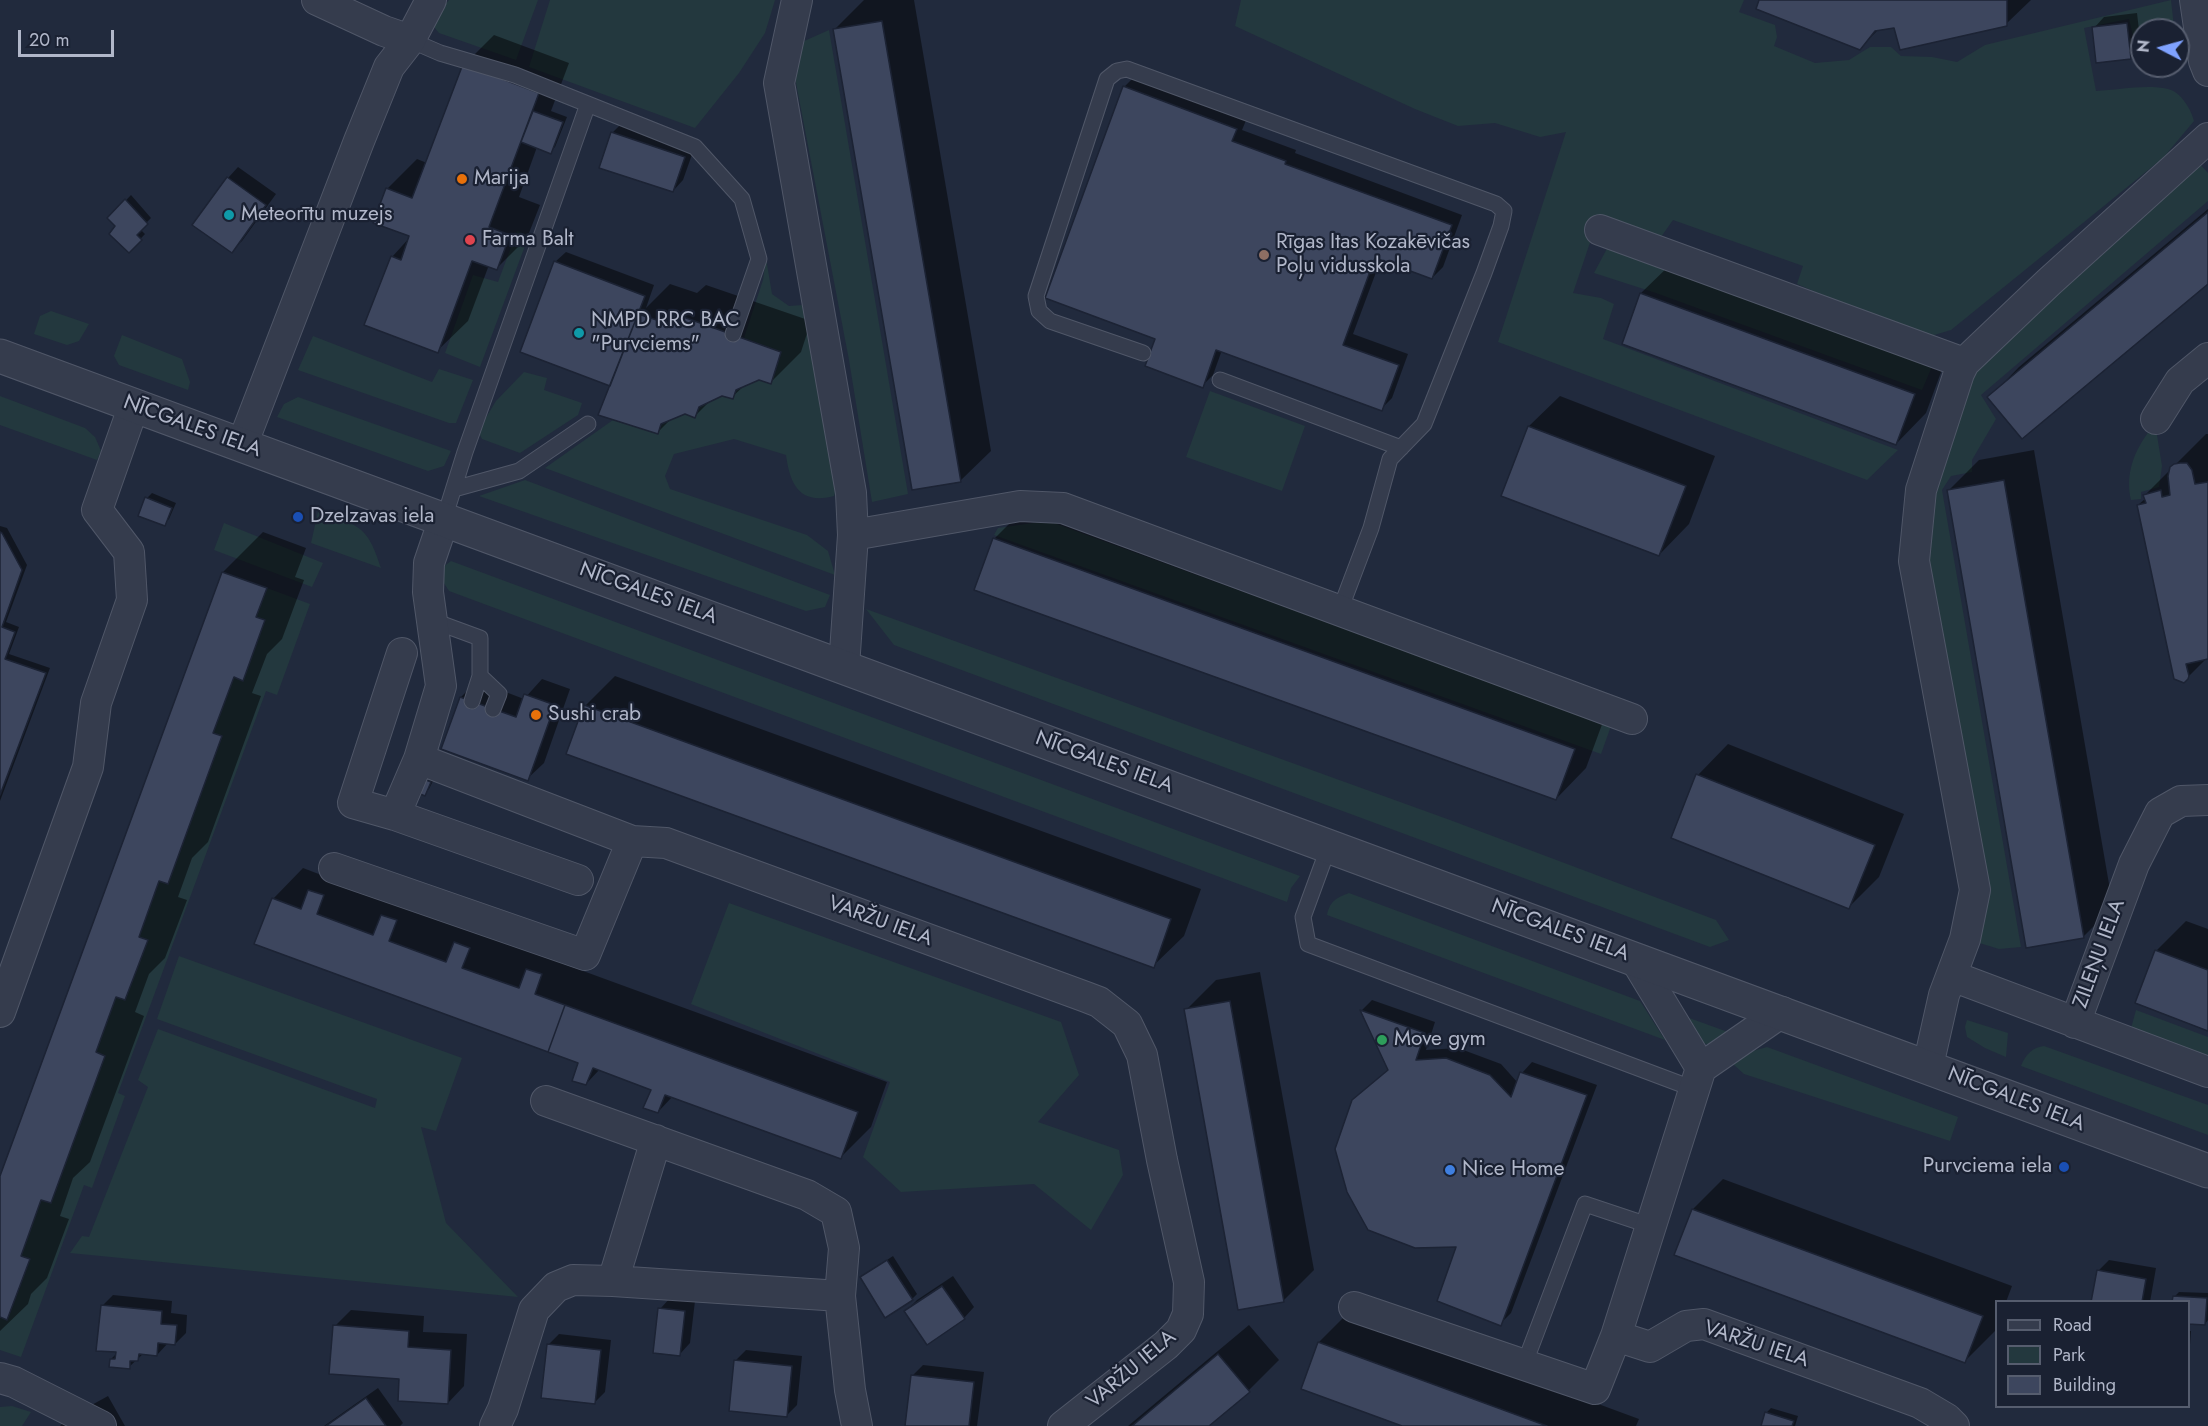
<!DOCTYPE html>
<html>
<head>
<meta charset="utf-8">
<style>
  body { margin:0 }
  #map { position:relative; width:2208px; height:1426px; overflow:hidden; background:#212a3d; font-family:Jost,sans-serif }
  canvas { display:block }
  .legend { position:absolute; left:1995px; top:1300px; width:195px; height:108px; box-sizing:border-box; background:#1a2132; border:2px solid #565d6e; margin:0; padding:8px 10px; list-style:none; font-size:18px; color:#b1b7c9 }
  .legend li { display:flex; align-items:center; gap:12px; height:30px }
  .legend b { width:30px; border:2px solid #565d6e }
  .north { position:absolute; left:2130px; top:18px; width:60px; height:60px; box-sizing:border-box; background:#1a2132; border:2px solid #565d6e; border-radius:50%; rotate:276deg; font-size:16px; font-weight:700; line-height:24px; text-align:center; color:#b1b7c9 }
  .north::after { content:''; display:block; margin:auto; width:21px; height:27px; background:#7fa2ff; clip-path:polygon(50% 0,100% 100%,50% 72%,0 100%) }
  .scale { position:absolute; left:18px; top:30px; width:96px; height:27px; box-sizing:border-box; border:3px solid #b1b7c9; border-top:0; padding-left:8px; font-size:18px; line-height:21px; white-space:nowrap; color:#b1b7c9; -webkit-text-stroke:4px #1a2132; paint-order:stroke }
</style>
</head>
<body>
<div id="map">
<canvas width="2208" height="1426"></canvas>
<ul class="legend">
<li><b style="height:8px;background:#353c4d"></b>Road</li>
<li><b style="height:16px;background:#23383e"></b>Park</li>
<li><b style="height:16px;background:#3d465e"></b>Building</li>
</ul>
<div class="north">N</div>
<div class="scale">20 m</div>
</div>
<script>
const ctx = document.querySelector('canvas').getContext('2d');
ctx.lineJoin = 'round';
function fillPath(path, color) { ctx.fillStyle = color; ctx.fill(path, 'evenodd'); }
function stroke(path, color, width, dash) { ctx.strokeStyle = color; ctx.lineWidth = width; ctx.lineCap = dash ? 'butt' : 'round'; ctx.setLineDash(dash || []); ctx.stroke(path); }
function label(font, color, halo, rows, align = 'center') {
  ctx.font = font + ' Jost,sans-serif'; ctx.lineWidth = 4.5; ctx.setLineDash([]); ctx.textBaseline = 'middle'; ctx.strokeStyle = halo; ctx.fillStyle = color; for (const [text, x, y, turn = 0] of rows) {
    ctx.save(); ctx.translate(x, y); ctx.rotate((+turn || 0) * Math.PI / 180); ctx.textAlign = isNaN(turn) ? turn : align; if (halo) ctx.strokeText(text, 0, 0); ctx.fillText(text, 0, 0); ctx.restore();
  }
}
fillPath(new Path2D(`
  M449,0h89l-22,60 -77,-27 -5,-6 7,-18z
  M550,0h225l-10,33 -26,40 -44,55 -166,-61z
  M1241,0h503l-5,12 36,13 2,12 -3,9 41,17 34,-3 21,-13h21l10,9 31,1 25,5 28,-17 186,-45 3,27 -2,3h-30v21l-5,2 -8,-34 -45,9 12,63c22,-1 50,-7 72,-2 13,3 23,20 26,32l-31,37 -212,172 -27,8 -127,-54 6,-18 -130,-46 -12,17 -62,-21 -26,77 28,5 13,6 -11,35 295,111 -31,30 -369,-138 68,-210 -26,5 -45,-14 -37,3 -43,-17 -180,-83z
  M829,30l79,464 -36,8 -23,-142 -57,-298 1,-16z
  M2198,162l10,11v28l-227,194 15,24 -24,41v12l-21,4 -9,14 79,457 -22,2 -26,-8 -49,-390 14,-103 22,-66z
  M517,231l12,4 -49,132 -35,-14 28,-78 25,7z
  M1611,241l325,116 -14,33 -266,-97 -62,-20z
  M766,258l6,36 17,12 14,-1 35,179 -4,12c-34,9 -44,-11 -48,-41l-52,-16 -60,15 -9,22 5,13 137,46 21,16 7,24 -290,-107 68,-48 45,14 3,-10 24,-10 10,4 4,-11 23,-11 10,3 4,-9 23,-10 12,4 10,-32 -37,-14 19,-58z
  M51,311l38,13 -10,17 -12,4 -33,-11 6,-18z
  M122,335l60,24 8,23 -2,8 -69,-25 -5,-9z
  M313,336l119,46 7,-13 34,11 -17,43h-7l-151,-53z
  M524,372l23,6 -3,12 38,13 -4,12 -58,38 -38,-14 -4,-8 18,-30z
  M1210,391l95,35 -23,65 -96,-34z
  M0,396l85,32 10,9 6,14 -4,9 -97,-35z
  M298,397l153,54 -7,15 -16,5 -151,-54 7,-13z
  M2156,429l6,37 -3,21 -18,5v7l-10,1c-6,-26 3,-49 19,-70z
  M525,480l305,115 -5,12 -19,4 -327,-115z
  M318,512c41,14 49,12 63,56l-70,-25z
  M1048,521l563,205 -10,28 -607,-219 4,-7z
  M224,523l99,40 -11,24 -98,-37z
  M451,561l849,315 -9,12 -4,14 -838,-311 -7,-11 1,-13z
  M267,588l43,16 -33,91 -11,-4 -148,402 7,3 -33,92 -8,-3 -63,172 -21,-7v-33l8,2 22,-59 -9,-4 20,-56 10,3 53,-147 -8,-4 20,-55 31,-57 -8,-3 20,-56 9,3 54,-147 -9,-4 21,-56 9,3 22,-59 -9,-4z
  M866,609l584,211 266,100 13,20 -19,7 -816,-302z
  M1349,893l291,108 25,39 -338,-125c3,-14 9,-17 22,-22z
  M729,903l332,119 18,53 -41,47 81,28 4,25 -32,55 -57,-46 -133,8 -38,-35 27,-75 -199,-78z
  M179,956l283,102 -26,73 -15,-4 25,96 72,74 -448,-44 12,-17 7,1 59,-150 -10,-7 20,-51 217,79 2,-9 -220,-80z
  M2136,1010l72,27v29l-78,-34z
  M1681,1015l47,17 -18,13 -14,-4z
  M1967,1020l41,13 -2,24 -21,-9 -18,-11 -2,-10z
  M2044,1046l164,59v30l-187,-69c4,-11 12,-19 23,-20z
  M1767,1047l191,70 -8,24 -206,-67 -11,-10 9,-10z
  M12,1406l19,6 -9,14h-22v-19z`), '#23383e');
fillPath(new Path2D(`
  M864,0h50l77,451 -31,30 -126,-451z
  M1761,0h270l-25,24 -111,3 -16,2 -19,19z
  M2137,13l4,34 -11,11 -36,-30 10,-11z
  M494,35l75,28 -18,48 16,6 -12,30 -5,5 -13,-5 -18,50 21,8 -13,33 -30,30 -8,-3 -21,56 -31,30 -45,-94 19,-21 -24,-47 30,-30 10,4 37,-98z
  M1135,76l112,42 -5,12 54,20 -1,3 167,62 -19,52 -11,11 -51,-19 -28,75 55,20 -16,44 -11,11 -159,-59 -9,25 -11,11 -45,-48 -33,-251z
  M623,122l72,24 -12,34 -10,11 -61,-58z
  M238,167l38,27 -34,47 -11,10 -3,-73z
  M131,195l20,23 -11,11 5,5 -16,17 -12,-25 -8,-8z
  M2208,209v73l-219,116 30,-31z
  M566,252l88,33 -8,23 24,-24 27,9 9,-8 105,36 -10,31 -30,30 -12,-3 -14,6 -13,12 -10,-2 -10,4 -17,17 -10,-4 -12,5 -16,16 -46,-48 -56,-123z
  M1672,263l272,101 -18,49 -30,31 -272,-101 17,-50z
  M1560,396l155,60 -26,68 -30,31 -156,-60 26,-69z
  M2206,434h2v223l-21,21 -49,-173 8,-7 -1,-3z
  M2034,450l79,457 -30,30 -134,-447 30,-30z
  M152,493l24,10 -7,16 -5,5 -17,-26z
  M1024,509l580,210 -18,49 -30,31 -562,-260z
  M0,526l7,2 20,37 -21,57 13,5 -10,27 41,14 -50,133z
  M263,532l43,16 -11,29 9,3 -22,59 -15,15 -15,39 9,3 -53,146 -16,16 -14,39 9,3 -22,58 -16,16 -14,38 9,4 -54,146 -17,16 -13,38 9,3 -22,59 -16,16 -3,10 -28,27v-151l223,-608z
  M615,676l586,213 -17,47 -31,30 -568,-260z
  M542,679l28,10 -26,74 -17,16 -66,-82 16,-16 47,18z
  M1728,744l176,70 -25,63 -30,30 -151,-132z
  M435,777l-6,12 -5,5 -4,-16z
  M303,868l21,8 247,68 -7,20 323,118 -16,45 -30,30 -168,-61 -15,16 -5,-23 -53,-20 -14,15 -6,-22 -307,-163z
  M2186,921l22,8v100l-52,-78z
  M1260,972l54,298 -30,30 -98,-290 30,-30z
  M1372,1000l63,22 -9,28 32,-2 43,16 17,19 4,-10 10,-11 65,23 -86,228 -11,11 -42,-79 -63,-179 -7,1 -26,-57z
  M1723,1179l289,107 -6,16h-10l-1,29 -30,30 -272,-152z
  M893,1256l24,38 -5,5 -51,-22z
  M2109,1260l47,8 -6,34h-58l6,-31z
  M953,1276l21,31 -10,11 -58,-7 11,-11z
  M2179,1292l29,1v27l-3,4 -17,-22 -14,-5z
  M113,1295l59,6 -1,12 16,2 -1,18 -11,11 -7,-1 -11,12 -13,-2 -15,14 -18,-8 6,-6 -15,-47z
  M670,1298l25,3 -5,42 -10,11 -20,-45z
  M351,1310l73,6 -1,16 44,2 -3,52 -16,17 -48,-25 -65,-52z
  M1349,1312l290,107 -3,7h-229l-88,-84z
  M1249,1325l30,35 -30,30 -42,36h-79z
  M2188,1331h3l-3,41z
  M559,1334l52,6 -6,52 -11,11 -46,-58z
  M746,1350l56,6 -5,49 -11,11 -51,-55z
  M923,1365l61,7 -7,54h-71l6,-50z
  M378,1388l25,35 -3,3h-76z
  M108,1396l17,30h-65l8,-8z
  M1771,1408l27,8 -3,10h-33l4,-13z`), '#0007');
const building = new Path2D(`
  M1759,0h248v26l-107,24 -6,-22 -19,3 -15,19 -104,-41z
  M882,21l79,461 -49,8 -79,-461z
  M2127,23l4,36 -35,4 -4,-36z
  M463,64l76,29 -50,134 21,8 -13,35 -25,-9 -34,92 -74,-28 27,-69 10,4 8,-24 -36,-13 13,-35 26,10z
  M1123,86l114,43 -5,12 54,20 -1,3 167,61 -20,54 -57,-21 -32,87 56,20 -17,46 -166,-61 -13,38 -58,-22 10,-27 -110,-41z
  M533,111l30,11 -12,32 -30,-12z
  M611,132l74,25 -12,35 -74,-24z
  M227,177l39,28 -34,48 -40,-28z
  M125,199l23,25 -11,11 5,5 -13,13 -20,-19 6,-8 -8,-8z
  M2208,212v72l-186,155 -35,-42z
  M554,261l91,35 -35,90 -90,-34z
  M1640,293l275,101 -19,51 -274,-101z
  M638,314l31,10 6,-10 106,38 -10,32 -12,-4 -23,10 -3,9 -11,-3 -23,11 -4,11 -10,-4 -24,10 -3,10 -60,-19z
  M1528,426l158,60 -27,70 -158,-60z
  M2180,463h7l5,7 3,14 13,-2v177l-22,5 3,12 -1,3 -4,4 -10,-4 -37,-174 9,-2 -3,-8 18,-5 1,7 8,-2 -2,-19 2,-9 4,-3z
  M2004,480l80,458 -58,10 -79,-458z
  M145,497l27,11 -7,18 -27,-10z
  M0,532l2,1 20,37 -20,57 13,5 -10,27 41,14 -46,122z
  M993,538l582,211 -19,51 -582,-210z
  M222,572l45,16 -11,29 9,3 -22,61 -9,-4 -21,56 9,3 -54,148 -9,-3 -20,56 9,3 -23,60 -9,-3 -20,55 9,4 -54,147 -10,-3 -20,56 9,3 -23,61 -7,-3v-141z
  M524,694l31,11 -27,76 -87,-32 19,-52 56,20z
  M584,705l587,214 -17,49 -588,-214z
  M1696,774l179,71 -26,64 -178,-71z
  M419,777l12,5 -6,14 -12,-5z
  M308,890l16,5 -7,19 56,21 8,-20 16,5 -8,21 57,21 8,-20 16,6 -8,20 57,20 7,-19 16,5 -7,20 30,11 -17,47 -294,-108 18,-46 29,11z
  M2155,950l53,20v61l-73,-28z
  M1230,1001l54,301 -46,8 -54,-301z
  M565,1005l293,107 -17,47 -176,-64 -7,18 -15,-5 8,-18 -58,-22 -7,17 -14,-4 6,-18 -30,-11z
  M1360,1010l65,23 -9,27 30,-2 44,17 21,22 9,-25 67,23 -86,231 -64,-25 19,-54 -41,1 -47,-18 -21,-38 -12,-43 17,-49 36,-30z
  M1692,1209l291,107 -18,47 -291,-108z
  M887,1260l26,40 -28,18 -25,-41z
  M2097,1270l49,9 -4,23h-51z
  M942,1286l23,33 -38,26 -23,-34z
  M2173,1296l34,2 -2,27 -17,-1v-22h-16z
  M101,1305l61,6 -1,13 16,1 -2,20 -17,-2 -1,13 -18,-2 -1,7h-8v8l-21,-2 1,-8h5l1,-7 -20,-1z
  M658,1308l27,3 -5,45 -27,-3z
  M333,1325l76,6 -1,16 43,3 -3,54 -50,-3 1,-22 -70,-5z
  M1318,1342l229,84h-145l-101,-37z
  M547,1344l54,6 -6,54 -54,-6z
  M1218,1354l32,38 -41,34h-77z
  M734,1360l58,6 -5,51 -58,-6z
  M911,1375l63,7 -5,44h-64z
  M366,1398l20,28h-60z
  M1765,1412l29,9 -2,5h-31z`);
fillPath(building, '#3d465e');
stroke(building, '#1c2334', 1.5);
const service = new Path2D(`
  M410,40l30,13 75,22 180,72 47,52 17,60 -26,75
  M1143,353l-93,-32 -11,-10 -3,-15 71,-217 10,-8 10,-2 369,135 8,7 -3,15 -17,47 -60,151 -34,35 -19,69 -31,82
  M1220,380l181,68
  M454,489l65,-18 69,-47
  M444,519l21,-67 123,-348
  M431,620l49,18v38l-8,25
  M480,676l19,18 -6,15
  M1329,846l-26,71 5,27 386,145
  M1524,1365l61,-161 66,22`);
const minor = new Path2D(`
  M317,0l67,31 26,9
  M797,0l-18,83 72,410 2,42 -9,132
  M2195,0l9,61 4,10
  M1600,230l364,133
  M2156,419l24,-38 28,-23
  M242,445l117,-304 30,-74 21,-27 21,-40
  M444,519l-15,44 -1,29 13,94 -22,73 213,82 34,2 420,154 13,5 28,22 15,31 20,105 27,122 -1,32 -7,16 -15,15 -103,81
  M853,535l167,-29 43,2 569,211
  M402,653l-49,150 42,12 183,65
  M395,815l24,-56
  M334,868l251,87 47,-114
  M1635,959l66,109
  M1952,976l256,96
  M0,1012l88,-245 8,-64 36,-103 -3,-48 -32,-42 37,-105
  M1782,1012l-81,56 -85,268 34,11 36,-21 18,-2 216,79 27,16 7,7
  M2075,1023l59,-159 26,-51 21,-12 27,-1
  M1928,1066l16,-71 21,-56 10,-49 -61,-329 7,-71 38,-117 5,-10 85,-81 159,-144
  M546,1101l261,94 29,17 8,36 -4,48 10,94 7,36
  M613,1281l43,-141
  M1354,1307l241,82 21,-53
  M0,1378l14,4 87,44
  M495,1426l8,-17 31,-99 22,-23 17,-7 40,1 227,15`);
const tertiary = new Path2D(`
  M0,356l2208,815`);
stroke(service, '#505768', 17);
stroke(minor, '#505768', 32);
stroke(tertiary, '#505768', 35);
stroke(service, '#353c4d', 15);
stroke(minor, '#353c4d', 30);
stroke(tertiary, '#353c4d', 33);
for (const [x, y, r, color] of [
  [462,179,6,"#e8710a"],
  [229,215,6,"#0f9aa8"],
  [470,240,6,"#e0444e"],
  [1264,255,6,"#8d6e63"],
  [579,333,6,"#0f9aa8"],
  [298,517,6,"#1a4fb4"],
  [536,715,6,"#e8710a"],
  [1382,1040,6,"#2e9e5b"],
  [2064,1167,6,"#1a4fb4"],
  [1450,1170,6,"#3f7fe0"]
]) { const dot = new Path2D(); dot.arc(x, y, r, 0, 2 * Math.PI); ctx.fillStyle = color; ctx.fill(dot); stroke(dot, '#1a2132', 2); }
label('21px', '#b1b7c9', '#1a2132', [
  ["Marija",474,179],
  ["Meteorītu muzejs",241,215],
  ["Farma Balt",482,240],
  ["Rīgas Itas Kozakēvičas",1276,243],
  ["Poļu vidusskola",1276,267],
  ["NMPD RRC BAC",591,321],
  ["\"Purvciems\"",591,345],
  ["Dzelzavas iela",310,517],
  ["Sushi crab",548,715],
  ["Move gym",1394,1040],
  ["Purvciema iela",2052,1167,"right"],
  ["Nice Home",1462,1170]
], 'left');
label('21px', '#b1b7c9', '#1a2132', [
  ["NĪCGALES IELA",192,427,20],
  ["NĪCGALES IELA",648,594,20],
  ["NĪCGALES IELA",1104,763,20],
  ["VARŽU IELA",880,922,20],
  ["NĪCGALES IELA",1560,931,20],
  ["ZILEŅU IELA",2100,954,-70],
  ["NĪCGALES IELA",2016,1100,21],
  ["VARŽU IELA",1756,1345,18],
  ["VARŽU IELA",1132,1370,-40]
]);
</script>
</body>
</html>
